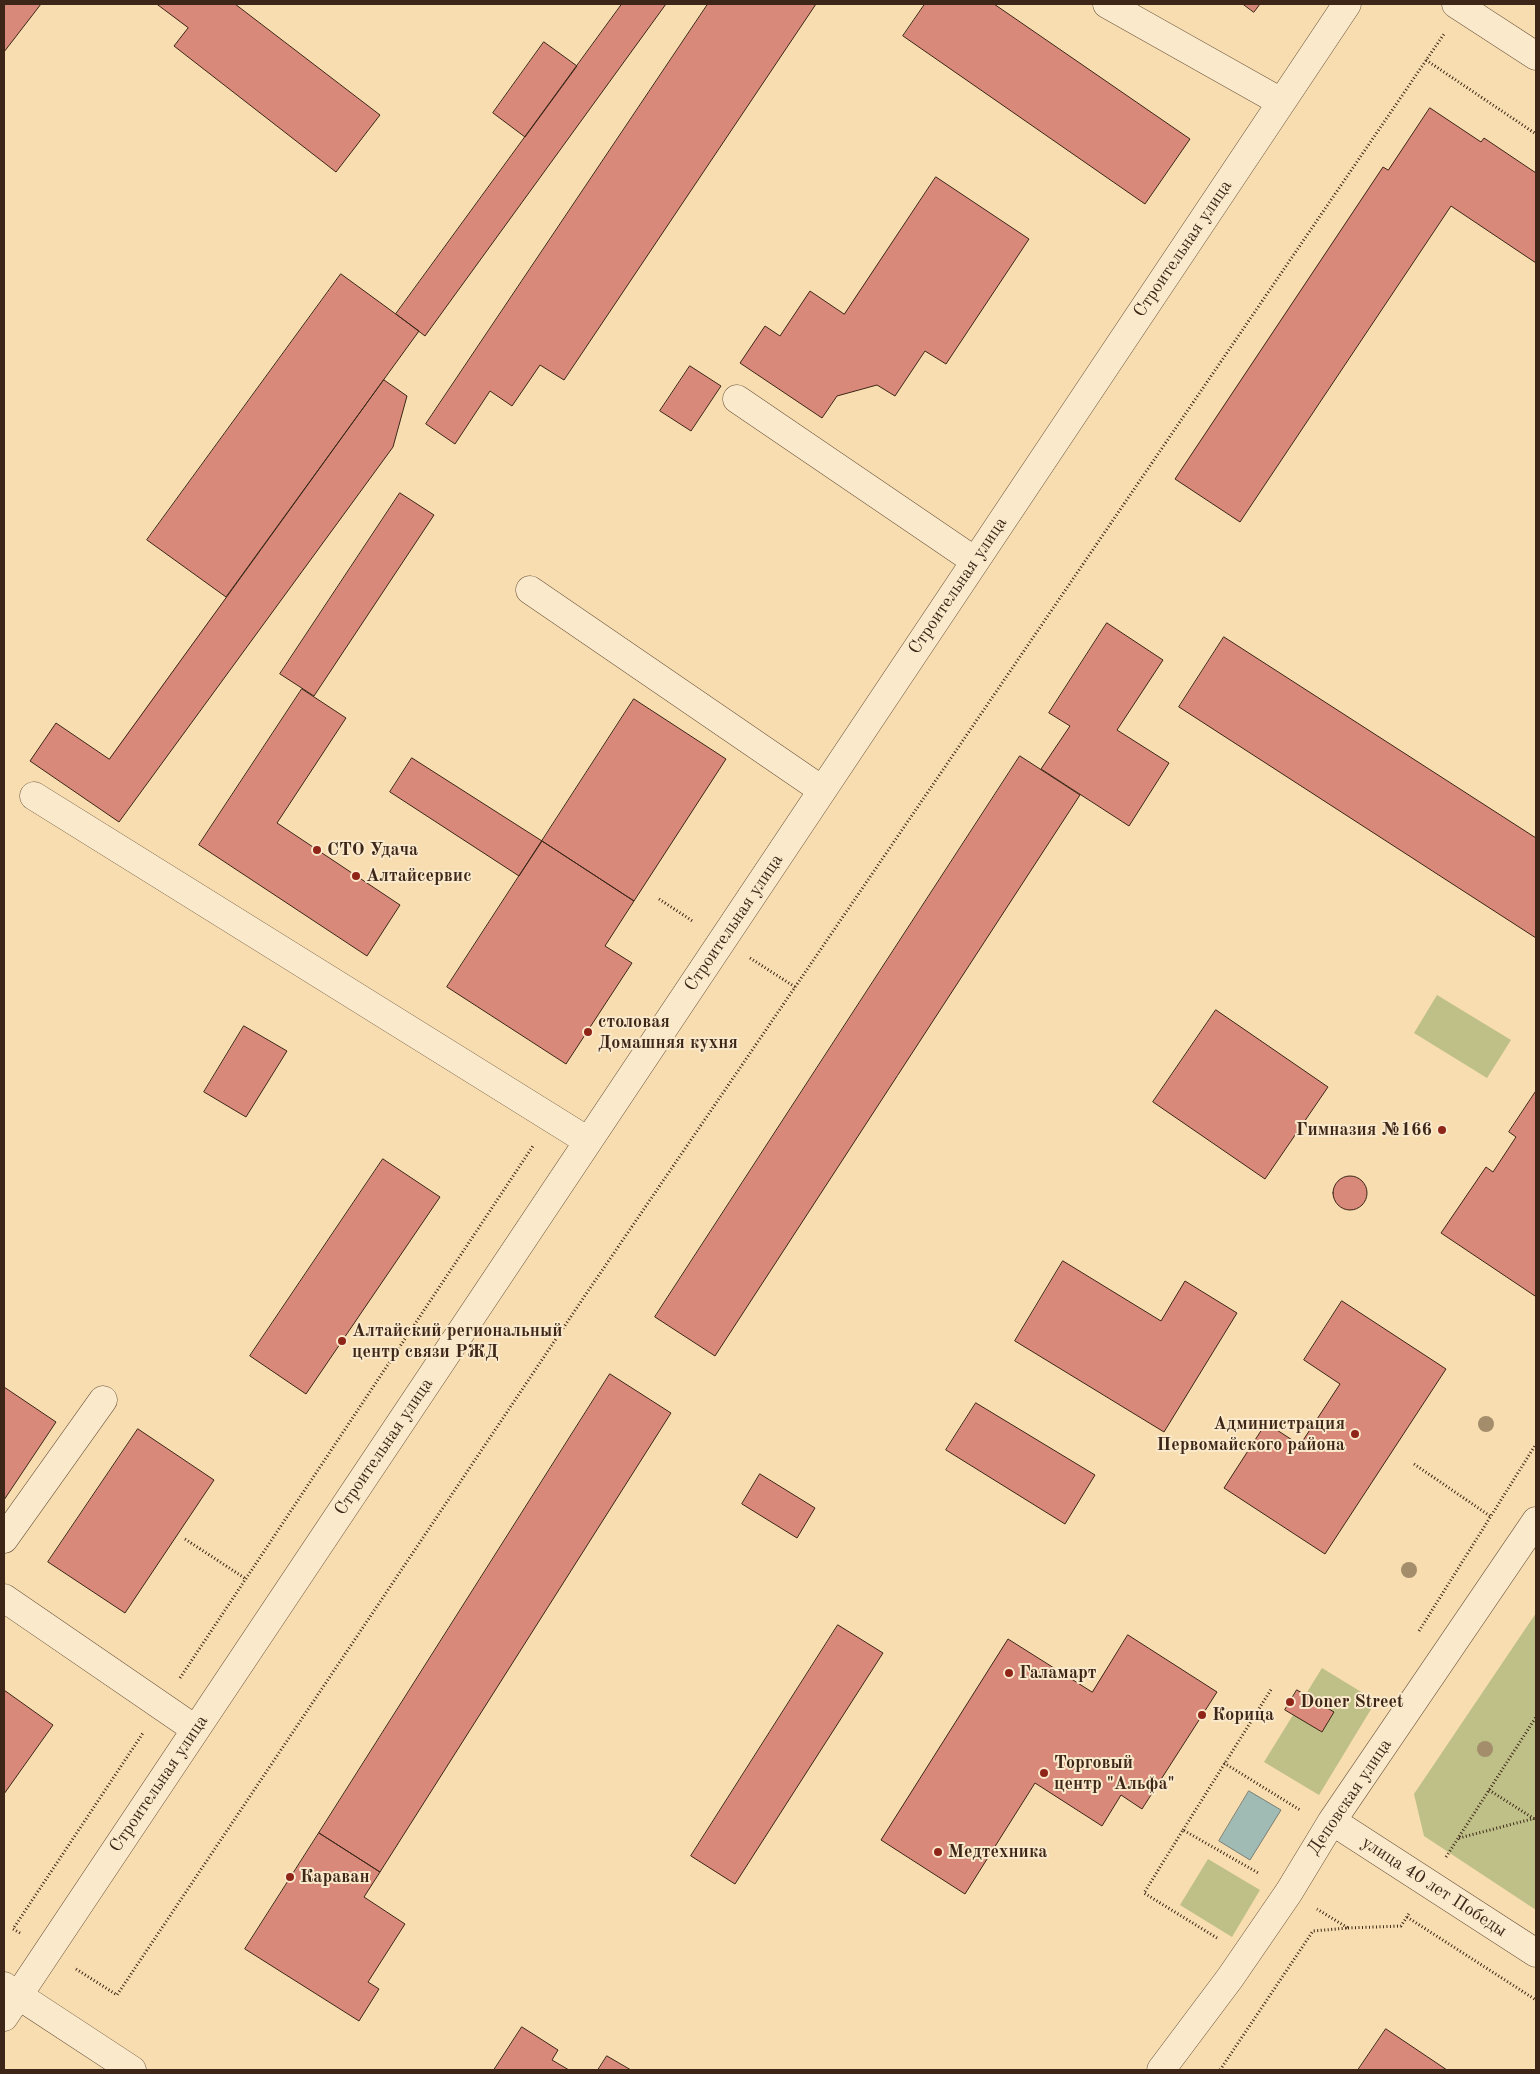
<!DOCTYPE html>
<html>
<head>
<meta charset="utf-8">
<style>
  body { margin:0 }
  #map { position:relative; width:1540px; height:2074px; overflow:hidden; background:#f7ddaf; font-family:"Old Standard TT",serif }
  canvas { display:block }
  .frame { position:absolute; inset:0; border:5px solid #3d2618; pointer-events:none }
</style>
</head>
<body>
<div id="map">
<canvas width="1540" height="2074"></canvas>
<div class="frame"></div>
</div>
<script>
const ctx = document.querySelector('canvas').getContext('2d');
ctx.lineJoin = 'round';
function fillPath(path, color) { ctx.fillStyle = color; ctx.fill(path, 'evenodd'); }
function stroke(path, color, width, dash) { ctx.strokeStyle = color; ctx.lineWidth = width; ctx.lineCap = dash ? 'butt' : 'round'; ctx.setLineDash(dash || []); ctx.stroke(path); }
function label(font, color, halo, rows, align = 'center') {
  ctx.font = font + ' "Old Standard TT",serif'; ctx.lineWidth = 4; ctx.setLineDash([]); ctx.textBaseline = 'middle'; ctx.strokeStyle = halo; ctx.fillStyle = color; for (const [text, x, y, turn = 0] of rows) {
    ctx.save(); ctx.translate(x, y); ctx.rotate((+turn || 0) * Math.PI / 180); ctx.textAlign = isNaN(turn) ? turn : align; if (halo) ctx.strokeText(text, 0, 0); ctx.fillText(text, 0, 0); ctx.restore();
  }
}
fillPath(new Path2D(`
  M1437,995l74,45 -24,38 -73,-45z
  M1536,1613v297l-112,-74 -10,-42z
  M1322,1668l54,33 -57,94 -55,-33z
  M1208,1859l52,31 -28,47 -52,-32z`), '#bfc088');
const water = new Path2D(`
  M1249,1791l32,19 -31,50 -31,-19z`);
fillPath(water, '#a0bab4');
stroke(water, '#787f76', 1);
const building = new Path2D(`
  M4,4h37l-37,48z
  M157,4h78l145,111 -44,57 -162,-126 14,-18z
  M622,4h44l-241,332 -29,-22z
  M708,4h108l-252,376 -24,-15 -28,41 -22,-15 -35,53 -29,-20z
  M925,4h69l196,135 -45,65 -242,-168z
  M1243,4h17l-6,8z
  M544,42l33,24 -52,71 -32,-24z
  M1430,108l51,34 3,-4 52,35v90l-85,-57 -211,316 -65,-43 208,-312 5,3z
  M936,177l93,62 -83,125 -21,-13 -30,45 -18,-11 -40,11 -15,22 -82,-55 25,-37 15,10 30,-45 34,23z
  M341,274l78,57 -193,266 -79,-57z
  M690,366l31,20 -30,45 -31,-20z
  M384,380l23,16 -14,51 -274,375 -89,-61 26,-38 53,36z
  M400,493l34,22 -120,181 -34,-22z
  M1107,623l56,37 -46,70 52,33 -40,63 -88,-57 29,-43 -21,-13z
  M1224,637l312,201v100l-357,-231z
  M302,689l44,29 -69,105 123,82 -33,51 -168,-111z
  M634,699l92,60 -92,142 -92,-60z
  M1020,756l60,39 -365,561 -60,-39z
  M412,758l130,83 -23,35 -129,-84z
  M542,841l92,60 -29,45 27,17 -66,101 -119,-77z
  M1216,1010l112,77 -63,92 -112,-77z
  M244,1026l43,25 -41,66 -42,-25z
  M1536,1091v202l-1,3 -94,-63 45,-66 7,5 23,-35 -7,-5z
  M383,1159l57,38 -134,197 -56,-38z
  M1333 1193a17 17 0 1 1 34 0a17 17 0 1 1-34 0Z
  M1063,1261l98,60 24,-40 52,32 -73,119 -149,-91z
  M1342,1301l104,68 -121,185 -101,-66 42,-65 34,22 40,-61 -36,-24z
  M610,1374l61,39 -291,459 -61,-39z
  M4,1387l52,35 -52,78z
  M976,1403l119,72 -30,49 -119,-74z
  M138,1429l76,51 -89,133 -77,-51z
  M760,1474l55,34 -18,30 -55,-34z
  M838,1625l45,28 -148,231 -44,-28z
  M1128,1635l89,57 -75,117 -21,-14 -19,31 -67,-43 -70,111 -84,-54 127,-201 84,53z
  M4,1690l49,35 -49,69z
  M1297,1690l37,22 -12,20 -37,-22z
  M319,1833l61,39 -16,25 41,27 -37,58 11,7 -20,32 -114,-72z
  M522,2027l36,23 -6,10 17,10h-75z
  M1386,2029l61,41h-89z
  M607,2056l24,14h-33z`);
fillPath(building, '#d88979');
stroke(building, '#3d2618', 1);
const minor = new Path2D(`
  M1107,4l174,98
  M1456,4l80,52
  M737,399l238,162
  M530,590l292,200
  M34,796l554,345
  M4,1539l99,-139
  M4,1598l191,131
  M1332,1821l204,132
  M4,1986l128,84
  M4,2017l1343,-2013
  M1161,2070l69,-92 59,-86 43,-71 204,-300`);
stroke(minor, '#6c543e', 29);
stroke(new Path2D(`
  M1426,60l110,74
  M659,899l35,23
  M750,958l45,29
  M1414,1464l76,52
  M185,1539l61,40
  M1419,1631l117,-187
  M180,1678l353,-532
  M1224,1763l76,47
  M1489,1790l47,30
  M1183,1830l89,-142
  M1459,1838l77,-20
  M1446,1857l90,-140
  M1407,1917l129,83
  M1348,1928l53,-2 9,-14
  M20,1933l-7,-4 130,-196
  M1217,1938l-73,-45 39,-63 77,44
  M76,1969l41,26 467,-698 860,-1263
  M1220,2070l93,-139 35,-3 -31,-19`), '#3d2618', 3, [1, 2.5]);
stroke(minor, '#fae9cb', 28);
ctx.fillStyle = '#a38d6b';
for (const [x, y] of [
  [1486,1424],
  [1409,1570],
  [1485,1749]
]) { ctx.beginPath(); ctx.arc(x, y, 8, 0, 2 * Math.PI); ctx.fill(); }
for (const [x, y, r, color] of [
  [317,850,5,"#8f2418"],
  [356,876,5,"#8f2418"],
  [588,1032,5,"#8f2418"],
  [1442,1130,5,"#8f2418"],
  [342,1341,5,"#8f2418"],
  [1355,1434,5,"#8f2418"],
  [1009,1673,5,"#8f2418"],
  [1290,1702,5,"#8f2418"],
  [1202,1715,5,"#8f2418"],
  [1044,1773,5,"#8f2418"],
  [938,1852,5,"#8f2418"],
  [290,1877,5,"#8f2418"]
]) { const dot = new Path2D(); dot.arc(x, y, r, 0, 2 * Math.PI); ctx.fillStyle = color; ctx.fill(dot); stroke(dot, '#fae9cb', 2); }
label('18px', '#3d2618', '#fae9cb', [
  ["Строительная улица",1183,249,-56],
  ["Строительная улица",958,586,-56],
  ["Строительная улица",734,923,-56],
  ["Строительная улица",384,1447,-56],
  ["Строительная улица",159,1784,-56],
  ["Деповская улица",1350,1797,-56],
  ["улица 40 лет Победы",1434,1887,33]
]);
label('bold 18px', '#3d2618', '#fae9cb', [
  ["СТО Удача",327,850],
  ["Алтайсервис",366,876],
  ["столовая",598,1022],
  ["Домашняя кухня",598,1043],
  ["Гимназия №166",1432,1130,"right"],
  ["Алтайский региональный",352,1331],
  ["центр связи РЖД",352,1352],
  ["Администрация",1345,1424,"right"],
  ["Первомайского района",1345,1445,"right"],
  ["Галамарт",1019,1673],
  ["Doner Street",1300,1702],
  ["Корица",1212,1715],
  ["Торговый",1054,1763],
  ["центр \"Альфа\"",1054,1784],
  ["Медтехника",948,1852],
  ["Караван",300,1877]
], 'left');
</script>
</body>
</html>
